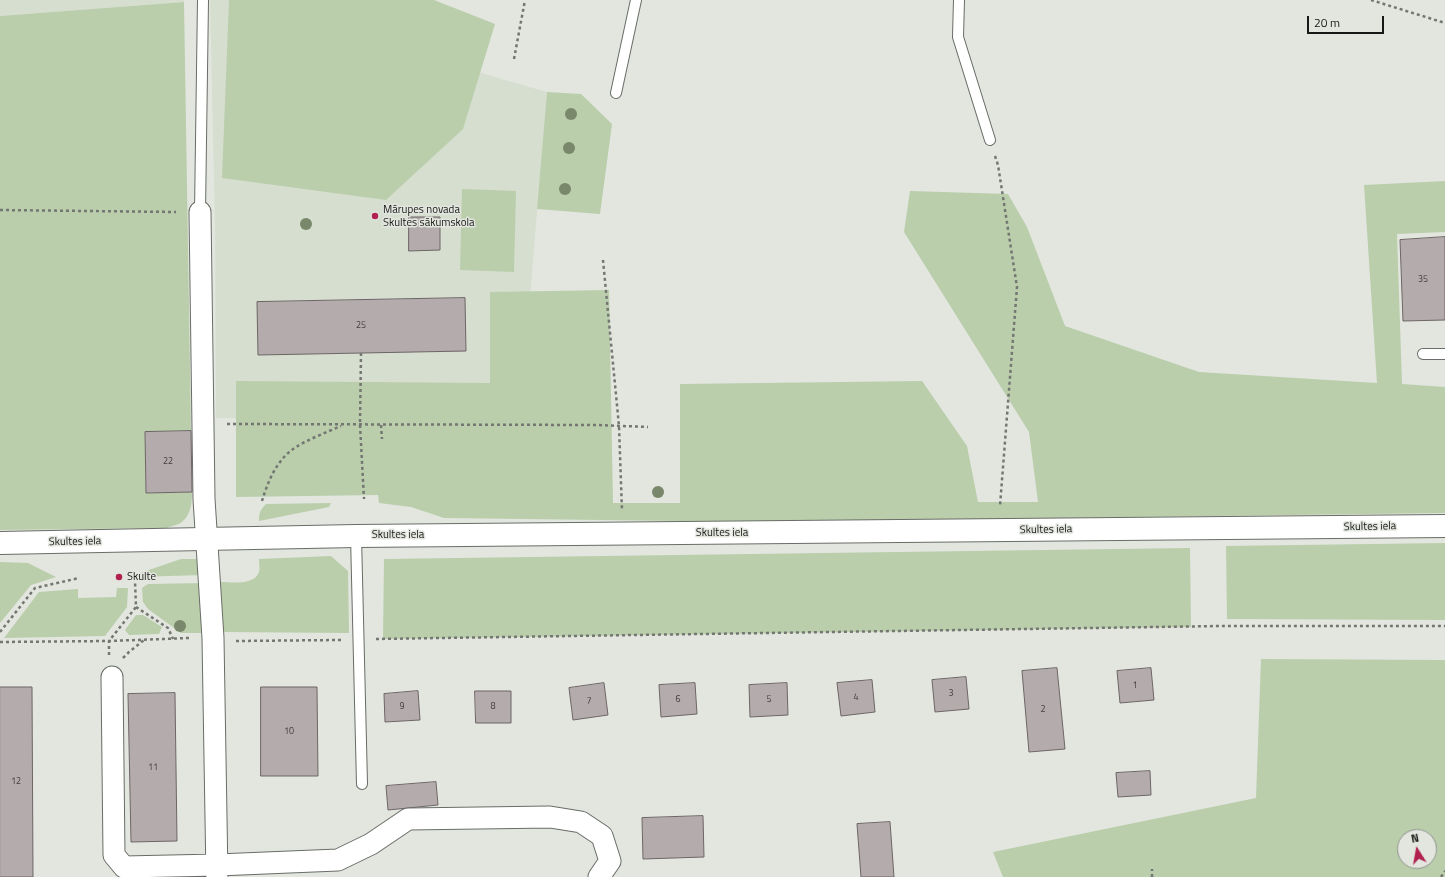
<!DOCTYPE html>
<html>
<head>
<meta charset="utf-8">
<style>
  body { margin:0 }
  #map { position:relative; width:1445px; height:877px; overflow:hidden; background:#e2e6df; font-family:"Titillium Web",sans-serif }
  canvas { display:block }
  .north { position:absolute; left:1397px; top:829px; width:40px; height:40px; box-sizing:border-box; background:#e2e6df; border:1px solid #91948f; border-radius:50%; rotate:349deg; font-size:11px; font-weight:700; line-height:16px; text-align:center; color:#181917 }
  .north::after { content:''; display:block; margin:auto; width:14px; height:18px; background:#b1204e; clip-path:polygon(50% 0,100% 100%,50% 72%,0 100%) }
  .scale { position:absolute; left:1307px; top:16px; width:77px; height:18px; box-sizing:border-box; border:2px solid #181917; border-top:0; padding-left:5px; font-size:12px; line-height:14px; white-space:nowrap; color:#181917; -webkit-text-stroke:3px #e2e6df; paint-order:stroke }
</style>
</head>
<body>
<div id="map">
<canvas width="1445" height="877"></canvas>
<div class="north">N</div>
<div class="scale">20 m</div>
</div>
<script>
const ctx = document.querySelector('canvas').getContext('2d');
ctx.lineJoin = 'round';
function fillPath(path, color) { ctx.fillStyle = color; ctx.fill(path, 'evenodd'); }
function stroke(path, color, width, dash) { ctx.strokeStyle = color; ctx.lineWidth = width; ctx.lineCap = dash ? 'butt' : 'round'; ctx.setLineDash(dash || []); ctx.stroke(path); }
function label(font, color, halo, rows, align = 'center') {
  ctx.font = font + ' "Titillium Web",sans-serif'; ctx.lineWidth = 3; ctx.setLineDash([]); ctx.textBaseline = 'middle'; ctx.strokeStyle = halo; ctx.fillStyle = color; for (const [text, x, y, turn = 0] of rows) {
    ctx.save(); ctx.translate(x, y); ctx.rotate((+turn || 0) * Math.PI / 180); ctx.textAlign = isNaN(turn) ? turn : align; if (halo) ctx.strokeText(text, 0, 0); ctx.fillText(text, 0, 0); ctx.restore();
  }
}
fillPath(new Path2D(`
  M0,0h184v2l-184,14z
  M210,0h147l-8,35 198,57 -17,205v124l-314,-3 -1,-194z`), '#d6ded0');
fillPath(new Path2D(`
  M229,0h205l61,24 -32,105 -77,71 -164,-22z
  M184,2l7,429 -46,1 1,61 46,-1c0,10 -1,23 -10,30 -4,3 -11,4 -15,6l-167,2v-514z
  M547,92l34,2 31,30 -12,90 -63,-5z
  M1445,181v51l-48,2 5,150 43,3v126l-685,9 -316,-4 -33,-11 -32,-4 -1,-8 -142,2v-116l254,2v-91l119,-2 4,213h67v-119l242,-3 45,65 11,56h60l-9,-70 -125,-200 6,-41 98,3 19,33 38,99 134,46 178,11 -13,-198z
  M462,189l54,2 -2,81 -54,-2z
  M331,503l-2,4 -70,14c0,-8 1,-11 7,-17z
  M1445,543v77l-218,-1 -1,-73z
  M1190,548l1,79 -808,12 1,-80z
  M331,556l17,15 1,62 -128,-1 -1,-50c11,0 34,4 39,-10 1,-3 0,-9 0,-13z
  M181,559h17l5,16 -68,2 2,-3z
  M0,562l28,1 28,14 -25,8 -31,38z
  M204,583l3,50h-26l-33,-24 -5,-7 -1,-14 6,-4z
  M117,588h11l-1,19 -22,29 -101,2 35,-46 39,-3v9l38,-1z
  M136,615h7l19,12 -3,7 -30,1 -4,-5z
  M1261,659l184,1v217h-442l-10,-25 263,-54zM1405,837h24v24h-24z`), '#baceab');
const building = new Path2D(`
  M409,217h31v33l-31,1z
  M1445,237v83l-42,1 -3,-81z
  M465,298l1,53 -208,4 -1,-53z
  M191,431l1,61 -46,1 -1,-61z
  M1057,668l8,81 -36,3 -7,-81z
  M1151,668l3,32 -34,3 -3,-32z
  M966,677l3,32 -34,3 -3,-32z
  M872,680l3,32 -34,4 -4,-33z
  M604,683l4,32 -35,5 -4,-32z
  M695,683l2,31 -36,3 -2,-32z
  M787,683l1,32 -38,2 -1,-32z
  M0,687h32l1,190h-33z
  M261,687h56l1,89h-57z
  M418,691l2,29 -35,2 -1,-28z
  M475,691h36v32h-35z
  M175,693l2,148 -46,1 -3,-148z
  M1150,771l1,24 -33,2 -2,-24z
  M436,782l2,23 -50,5 -2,-24z
  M703,816l1,41 -61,2 -1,-41z
  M890,822l4,55h-33l-4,-53z`);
fillPath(building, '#b4abac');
stroke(building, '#6d6566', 1);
const lane = new Path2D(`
  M959,0l-1,37 32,103
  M616,93l20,-93
  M200,212l3,-212
  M1423,354h22
  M356,536l6,248`);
const street = new Path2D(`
  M200,212l4,287 9,139 4,239
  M112,677l2,178 10,12 93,-2 121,-5 33,-16 37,-25 142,-2 31,5 21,14 8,25 -11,16`);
const secondary = new Path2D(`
  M0,543l356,-7 1089,-10`);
stroke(lane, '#696d67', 12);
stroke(street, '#696d67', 23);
stroke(secondary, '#696d67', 24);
stroke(new Path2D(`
  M1371,0l74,23
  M514,59l11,-59
  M995,156l3,9 19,122 -17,219
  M0,210l176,2
  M603,260l16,166 3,85
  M361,353l-1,72 4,74
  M227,424l370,1 51,2
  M381,425l1,14
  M262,501c6,-20 15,-42 34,-54 13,-8 31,-15 45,-21
  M136,607l32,21 5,11
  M0,632l35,-44 44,-10
  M376,639l845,-13h224
  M236,641l105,-1
  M0,642l109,-1 80,-3
  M109,655v-14l27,-34 -1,-26
  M123,658l6,-6 15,-12
  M1152,877v-8
  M1441,877l4,-6`), '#747672', 2.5, [3, 3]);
stroke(lane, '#fff', 10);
stroke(street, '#fff', 21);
stroke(secondary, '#fff', 22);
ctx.fillStyle = '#79876b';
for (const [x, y] of [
  [571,114],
  [569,148],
  [565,189],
  [306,224],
  [658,492],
  [180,626]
]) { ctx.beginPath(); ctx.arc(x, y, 6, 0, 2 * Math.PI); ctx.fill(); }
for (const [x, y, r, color] of [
  [375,216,4,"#b1204e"],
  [119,577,4,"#b1204e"]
]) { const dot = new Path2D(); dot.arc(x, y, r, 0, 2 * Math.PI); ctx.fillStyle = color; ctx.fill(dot); stroke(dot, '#e2e6df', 1.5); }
label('9px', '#3f3e3c', null, [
  ["35",1423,280],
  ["25",361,326],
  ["22",168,462],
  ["1",1135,686],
  ["3",951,694],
  ["4",856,698],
  ["6",678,700],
  ["5",769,700],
  ["7",589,702],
  ["9",402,707],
  ["8",493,707],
  ["2",1043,710],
  ["10",289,732],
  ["11",153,768],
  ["12",16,782]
]);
label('11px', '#181917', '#e2e6df', [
  ["Mārupes novada",383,210],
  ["Skultes sākumskola",383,223],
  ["Skulte",127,577]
], 'left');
label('11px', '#181917', '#e2e6df', [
  ["Skultes iela",1370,527,-1],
  ["Skultes iela",1046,530,-1],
  ["Skultes iela",722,533],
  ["Skultes iela",398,535],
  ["Skultes iela",75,542,-1]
]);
</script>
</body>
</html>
